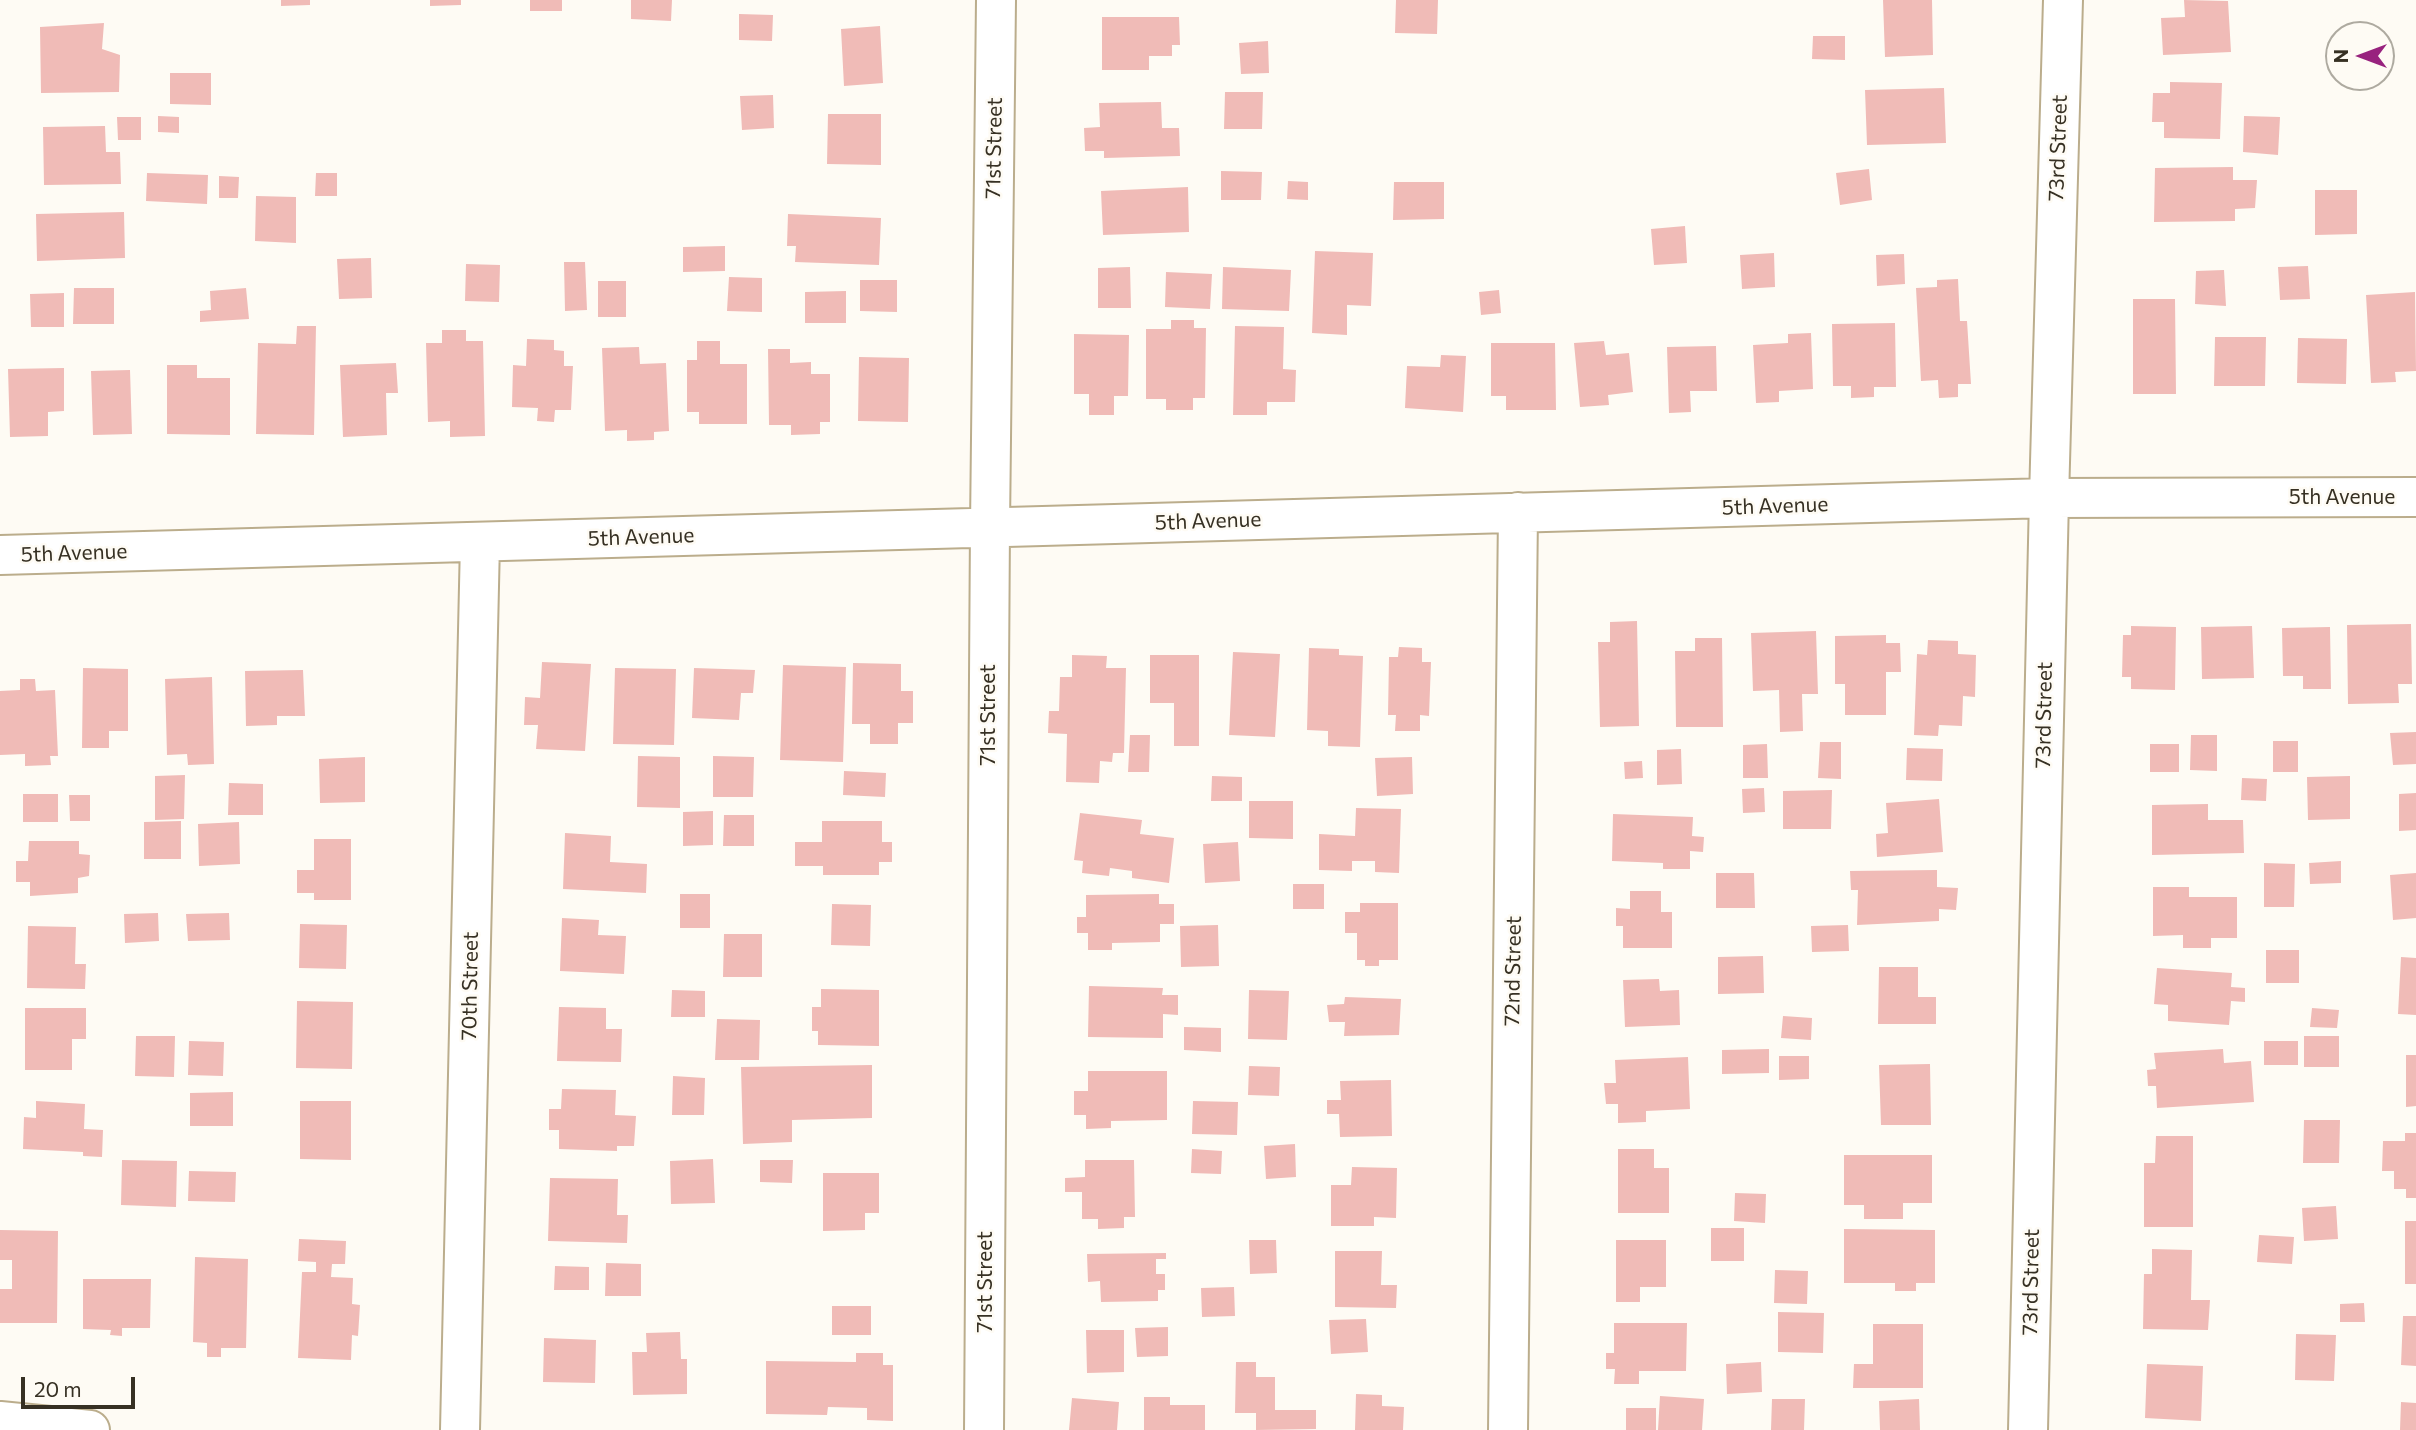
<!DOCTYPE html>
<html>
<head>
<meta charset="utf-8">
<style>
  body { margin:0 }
  #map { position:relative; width:2416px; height:1430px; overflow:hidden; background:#fefbf4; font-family:Commissioner,sans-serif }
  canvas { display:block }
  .north { position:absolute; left:2325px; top:21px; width:70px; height:70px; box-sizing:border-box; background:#fefbf4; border:2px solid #aeaaa0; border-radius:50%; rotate:270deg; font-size:19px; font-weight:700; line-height:28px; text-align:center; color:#363023 }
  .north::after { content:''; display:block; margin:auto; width:24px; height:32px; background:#98227e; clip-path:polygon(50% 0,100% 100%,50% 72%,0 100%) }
  .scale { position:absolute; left:21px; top:1377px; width:114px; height:32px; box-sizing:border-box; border:4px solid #363023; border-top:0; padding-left:9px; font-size:21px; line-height:24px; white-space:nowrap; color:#363023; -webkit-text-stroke:5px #fefbf4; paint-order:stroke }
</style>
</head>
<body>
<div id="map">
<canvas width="2416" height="1430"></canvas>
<div class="north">N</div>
<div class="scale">20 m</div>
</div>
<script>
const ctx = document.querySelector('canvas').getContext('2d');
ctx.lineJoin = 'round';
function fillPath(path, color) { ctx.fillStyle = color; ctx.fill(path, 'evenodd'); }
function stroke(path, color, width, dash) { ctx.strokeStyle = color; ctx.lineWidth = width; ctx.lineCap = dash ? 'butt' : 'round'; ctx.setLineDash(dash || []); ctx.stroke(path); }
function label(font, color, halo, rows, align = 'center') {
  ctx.font = font + ' Commissioner,sans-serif'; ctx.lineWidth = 5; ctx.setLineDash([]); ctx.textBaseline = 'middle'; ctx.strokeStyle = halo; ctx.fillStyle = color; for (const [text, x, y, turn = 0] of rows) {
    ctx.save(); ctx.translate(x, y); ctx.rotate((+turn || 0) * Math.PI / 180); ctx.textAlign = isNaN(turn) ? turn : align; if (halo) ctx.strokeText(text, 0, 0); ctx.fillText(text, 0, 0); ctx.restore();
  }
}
fillPath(new Path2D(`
  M281,0h29v5l-29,1z
  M430,0h31v5l-31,1z
  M530,0h32v11h-32z
  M631,0h41l-1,21 -40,-2z
  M1396,0h42l-1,34 -42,-1z
  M1883,0h49l1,55 -48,2z
  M2184,0l44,1 3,51 -68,3 -2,-37 24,-1z
  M739,14l34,1 -1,26 -33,-1z
  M1102,17h77l1,28h-8v11h-23v14h-47z
  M104,23l-2,26 18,6 -1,37 -78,1 -1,-66z
  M880,26l3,57 -39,3 -3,-57z
  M1813,36h32v24l-33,-1z
  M1268,41l1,32 -28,1 -2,-31z
  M170,73h41v32l-41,-1z
  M2170,82l52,1 -2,56 -56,-1v-16h-12l1,-29h17z
  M1944,88l2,55 -79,2 -2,-55z
  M1225,92h38l-1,37h-38z
  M773,95l1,33 -32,2 -2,-34z
  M1161,102l1,26h17l1,28 -76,2v-7h-19l-1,-23 16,-1 -1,-24z
  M828,114h53v51l-54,-1z
  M158,116l21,1v16l-21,-1z
  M2244,116l36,1 -2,38 -35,-3z
  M117,117h24v23h-23z
  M105,126l1,26h14l1,32 -77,1 -1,-58z
  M2233,167v13h24l-2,28 -20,1v12l-81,1 1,-54z
  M1869,169l3,31 -32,5 -4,-32z
  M1221,171l41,1 -1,28h-40z
  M147,173l61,2 -1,29 -61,-3z
  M316,173h21v23h-22z
  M219,176l20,1 -1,21h-19z
  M1288,181l20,1v18l-21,-1z
  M1394,182h50v37l-51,1z
  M1188,187l1,45 -86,3 -2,-44z
  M2315,190h42v44l-42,1z
  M256,196l40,1v46l-41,-2z
  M124,212l1,46 -88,3 -1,-47z
  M788,214l93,4 -2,47 -84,-3 1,-16h-9z
  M1685,226l2,37 -33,2 -3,-36z
  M725,246v25l-42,1v-25z
  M1315,251l58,2 -2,53 -24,-1v30l-35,-2z
  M1774,253l1,34 -33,2 -2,-34z
  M1904,254l1,30 -28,2 -1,-31z
  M371,258l1,40 -33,1 -2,-40z
  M564,262h21l2,48 -22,1z
  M466,264l34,1 -1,37 -34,-1z
  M2308,266l2,33 -30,1 -2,-33z
  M1130,267l1,41h-33v-40z
  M1223,267l68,3 -2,41 -67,-2z
  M2224,270l2,36 -31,-2 1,-33z
  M1166,272l46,2 -2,35 -45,-2z
  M729,277l33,1v34l-35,-1z
  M1958,279l2,42h7l4,63h-13v13l-19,1 -1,-18 -17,1 -5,-93 21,-1v-7z
  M860,280h37v32l-37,-1z
  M598,281h28v36h-28z
  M74,288h40v36h-41z
  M246,288l3,31 -49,3v-11l11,-1 -1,-19z
  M1499,290l2,23 -20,2 -2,-23z
  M846,291v32h-41v-31z
  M2415,292l1,79 -21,1 1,10 -25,1 -5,-88z
  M64,293v34h-33l-1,-33z
  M2133,299h42l1,95h-43z
  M1171,320h23v8h12l-1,70h-12v12h-27v-11h-20v-70h25z
  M1895,323l1,64h-22v10l-23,1v-12h-18l-1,-62z
  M297,326h19l-2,109 -58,-1 2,-91 38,1z
  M1235,326l49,1 -1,42 13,1 -1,32h-28v13h-34z
  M442,330h24v11h17l2,95 -35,1v-16l-22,1 -2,-79h16z
  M1811,333l2,56 -34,2v11l-23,1 -3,-58 35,-2v-9z
  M1074,334l55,1 -1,61h-14v19h-25v-21h-15z
  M2215,337h51l-1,49h-51z
  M2298,338l49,1 -1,45 -49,-1z
  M527,339l27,1v10l10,1v15h9l-2,44h-16l-1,12 -17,-1 1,-13 -26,-1 1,-42 13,1z
  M697,341h23v23h27v60h-48v-12h-12v-52h10z
  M1604,341l2,14 23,-2 4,39 -25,3 1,10 -29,2 -6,-64z
  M1491,343h64l1,67h-50v-14h-15z
  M1716,346l1,45h-27l1,21 -22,1 -2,-66z
  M639,347l1,17 26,-1 3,68 -15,1v8l-27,1v-11l-22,1 -3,-83z
  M768,349h22v14l21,-1v12h19v48h-10v12l-29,1v-10h-22z
  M1441,355l25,1 -3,56 -58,-4 2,-42 33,1z
  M859,357l50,1 -1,64 -50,-1z
  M396,363l2,30h-12l1,42 -44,2 -3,-72z
  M167,365h30v13h33v57l-63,-1z
  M64,368v43l-16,1v24l-38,1 -2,-68z
  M130,370l2,64 -39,1 -2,-64z
  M1637,621l2,105 -39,1 -2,-85h12v-20z
  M2411,624l1,60h-14l1,19 -51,1 -1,-79z
  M2131,626l45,1 -1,63 -44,-1v-12h-9l1,-42h8z
  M2252,626l2,52 -52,1 -1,-52z
  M2330,627l1,62h-28v-13h-20l-1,-48z
  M1816,631l2,63h-16l1,37 -23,1 -1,-42 -26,1 -2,-58z
  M1886,635v8h14l1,29h-15v43h-41v-31h-10v-48z
  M1695,638h27l1,89h-47l-1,-76h20z
  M1928,640l30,1v13l18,1 -1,42 -12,-1 -1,30 -23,-1 -1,11 -24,-1 3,-81 10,1z
  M1399,647l23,1v14h9l-2,54 -9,-1v16h-25l1,-16h-8l1,-58h9z
  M1309,648l30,1v6l24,1 -3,91 -32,-1v-15l-21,-1z
  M1233,652l47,2 -5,83 -46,-2z
  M1072,655l35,1 -1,12h20l-2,85h-11l-1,9 -12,-1 -1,22 -33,-1 1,-48 -19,-1 1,-22h10l1,-34h12z
  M1150,655h49v91h-25v-43h-24z
  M542,662l49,2 -6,87 -49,-2 2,-24h-14l1,-28 15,1z
  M853,663l48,1v27h12v32h-15v21h-28v-20h-18z
  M783,665l63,2 -3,95 -63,-2z
  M83,668l45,1v62h-19v17h-27z
  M615,668l61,1 -2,76 -61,-1z
  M694,668l61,2 -2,23h-12l-2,27 -47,-2z
  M303,670l2,46h-28v9l-31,1 -1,-55z
  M212,677l2,87 -26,1 -1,-11 -20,1 -2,-76z
  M20,679h15l1,12 19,-1 3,66h-8l1,9 -26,1v-12l-25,1v-64l20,-1z
  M2416,732v32l-23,1 -3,-32z
  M1130,735h20l-1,37h-21z
  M2191,735h26v36l-27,-1z
  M2273,741h25v31h-25z
  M1820,742h21v37l-23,-1z
  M1767,744l1,34h-25v-33z
  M2150,744h29v28h-29z
  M1907,748l36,1 -1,32 -36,-1z
  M1681,749l1,35 -25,1v-35z
  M638,756l42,1v51l-43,-1z
  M713,756l41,1 -1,40h-40z
  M365,757v45l-45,1 -1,-44z
  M1412,757l1,37 -36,2 -2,-38z
  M1642,761l1,17 -18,1 -1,-17z
  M844,771l42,2 -1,24 -42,-2z
  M185,775l-1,44 -29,1v-44z
  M1212,776l30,1v24h-31z
  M2350,776v43l-42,1 -1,-43z
  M2242,778l25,1 -1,22 -25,-1z
  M229,783l34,1v31h-35z
  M1764,788l1,24 -22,1 -1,-24z
  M1832,790l-1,39h-48v-38z
  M2416,793v37l-17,1v-37z
  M23,794h35v28h-35z
  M69,795h21v26h-20z
  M1939,799l4,53 -66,5 -1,-23 12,-1 -2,-30z
  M1249,801h44v38l-44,-1z
  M2208,804v16h35l1,33 -92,2v-50z
  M1356,808l45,1 -2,64 -24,-1v-11h-23v10l-33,-1v-36l36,2z
  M713,811v34l-30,1v-34z
  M1080,813l62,7 -2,14 34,4 -5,45 -37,-5v-7l-22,-3 -1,8 -27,-3 1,-12 -9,-1z
  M1613,814l80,3 -1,19 12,1 -1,15 -13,-1v18h-27v-6l-51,-2z
  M724,815h30v31h-31z
  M181,821v38h-37v-37z
  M822,821h60v21h10v20h-13v13h-56v-9h-28v-24h27z
  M239,822l1,42 -41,2 -1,-42z
  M565,833l46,3 -1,26 37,2 -1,29 -83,-4z
  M314,839h37v61h-37v-7h-17v-23h17z
  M29,841h50v13l11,1 -1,21 -11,2v15l-48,3v-14h-14v-21h12z
  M1238,842l2,39 -35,2 -2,-39z
  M2341,861v22l-31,1 -1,-21z
  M2264,863l31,1 -1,43h-30z
  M1937,870v17l21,1 -2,22 -17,-1v12l-82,4 1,-35h-7l-1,-19z
  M1716,873h38l1,35h-39z
  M2416,873v45l-23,2 -3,-45z
  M1293,884h31v25h-31z
  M2153,887h36v10h48v41h-26v10h-28v-13l-30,1z
  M1630,891h31v21h11v36h-49v-22h-7v-18l14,1z
  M680,894h30v34h-30z
  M1159,894v10h15v20h-14v18l-48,1v7h-24v-17h-11v-16h9v-22z
  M1360,903h38v57h-19v6h-14v-6h-8v-27h-12v-21h15z
  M832,904l39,1 -1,41 -39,-1z
  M158,913l1,28 -34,2 -1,-29z
  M229,913l1,27 -42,1 -2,-27z
  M562,918l37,2 -1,15 28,1 -2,38 -64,-3z
  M300,924l47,1 -1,44 -47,-1z
  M1218,925l1,41 -38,1 -1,-41z
  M1848,925l1,26 -37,1 -1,-26z
  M28,926l48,1 -1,37h11l-1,25 -58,-1z
  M724,934h38v43h-39z
  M2266,950h33v33h-33z
  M1763,956l1,37 -46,1v-37z
  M2401,957l15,1v57l-18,-1z
  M1879,967h39v30h18v27h-58z
  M2157,968l75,5 -1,14 14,1v14l-14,-1 -2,24 -61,-4v-16l-14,-1z
  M1659,979l1,12 19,-1 1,35 -55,2 -2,-47z
  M1089,986l74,2 -1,7h16v20l-15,-1v24l-75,-1z
  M821,989l58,1v56l-61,-1v-14h-6v-24h9z
  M672,990l33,1v26h-34z
  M1249,990l40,1 -2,49 -39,-1z
  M1345,997l56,2 -2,36 -55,1 1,-14h-16l-2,-17 17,-1z
  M297,1001l56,1 -1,67 -56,-1z
  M559,1007l47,1v21h16l-1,33 -64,-1z
  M25,1008h61v31h-14v31h-47z
  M2312,1008l27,2 -2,18 -27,-1z
  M1783,1016l29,2 -1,22 -30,-2z
  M717,1019l43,1 -1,40h-44z
  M1184,1027l37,1v24l-37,-2z
  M136,1036h39l-1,41 -39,-1z
  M2304,1036h35v31h-35z
  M189,1041l35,1 -1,34 -35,-1z
  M2264,1041h34v24h-34z
  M1769,1049v24l-47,1v-24z
  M2223,1049l1,14 27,-2 3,41 -97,6 -1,-22h-8l-1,-16 9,-1 -2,-16z
  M2406,1055h10v51l-10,1z
  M1779,1056h30v23l-30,1z
  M1688,1057l2,52 -44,2v11l-28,1v-19h-12l-2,-21h12l-1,-23z
  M1930,1064l1,61h-50l-2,-60z
  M872,1065v53l-80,2v22l-49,2 -2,-77z
  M1249,1066l31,1 -1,29 -31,-1z
  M1088,1071h79v49l-56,1v7l-25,1v-14h-12v-24h14z
  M673,1076l32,2 -1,37h-32z
  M1391,1080l1,56 -52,1 -1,-23h-12v-14h14l-1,-19z
  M562,1089l54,1 -1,25 21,1 -2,30h-17v5l-58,-2v-19h-10v-21h12z
  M233,1092v34h-43v-33z
  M36,1101l49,3 -1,25 19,1 -1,27 -19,-1v-4l-60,-3 1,-32 12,1z
  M300,1101h51v59l-51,-1z
  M1193,1101l45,1 -1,33 -45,-1z
  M2304,1120h36l-1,43h-36z
  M2405,1133h11v65h-10v-9h-12v-18h-12l1,-30h22z
  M2156,1136h37v91h-49v-64h11z
  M1295,1144l1,33 -30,2 -2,-33z
  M1192,1149l30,2 -1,23 -30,-1z
  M1618,1149h36v19h15v45h-51z
  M1844,1155h88v48h-29v16h-39v-14h-20z
  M713,1159l2,44 -44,1 -1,-43z
  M122,1160l55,1 -1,46 -55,-2z
  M760,1160h33l-1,23 -32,-1z
  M1085,1160h49l1,57h-11v11l-26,1v-10h-16v-27h-17v-14l20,-1z
  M1352,1167l45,1 -1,50 -22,-1v9h-43v-41h20z
  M189,1171l47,1 -1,30 -47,-1z
  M823,1173h56v40h-14v17l-42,1z
  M550,1178l68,1 -1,36h11l-1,28 -79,-2z
  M1735,1193l31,1 -1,29 -31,-2z
  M2336,1206l2,33 -34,2 -2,-33z
  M2405,1221h11v63h-11z
  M1711,1228h33v33h-33z
  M1844,1229l91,1v53h-19v8h-21v-8h-51z
  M0,1230l58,1 -1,92h-57v-34h12v-29h-12z
  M2259,1235l35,2 -2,27 -35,-2z
  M299,1239l47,2 -1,23h-13l-1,13 22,1 -1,26 8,1 -2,31 -6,-1 -1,25 -53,-2 4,-86h14v-10l-18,-1z
  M1249,1240h27l1,33 -27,1z
  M1616,1240h50v47h-26v15h-24z
  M2152,1249l40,1 -1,50h19l-2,30 -65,-1 1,-55h8z
  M1335,1251h47l-1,34h16l-1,23 -61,-1z
  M1166,1253v6h-10v15h9v16h-7v11l-57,1 -1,-21 -12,1 -1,-28z
  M195,1257l53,2 -2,89h-25v9h-14v-14l-14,-1z
  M606,1263l35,1v32h-36z
  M555,1266l34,1v23h-35z
  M1775,1270l33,1 -1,33 -33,-1z
  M83,1279h68l-1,49h-28v8l-12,-1 1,-5 -28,-1z
  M1234,1287l1,29 -33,1 -1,-29z
  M2364,1303l1,19h-25v-18z
  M832,1306h39v29h-39z
  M1778,1312l46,1 -1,40 -45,-1z
  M2403,1316h13v50l-15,-1z
  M1366,1319l2,33 -37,2 -2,-34z
  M1614,1323h73l-1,48h-47v13h-25l1,-15h-9v-16h8z
  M1873,1324h50v64h-70l1,-24h19z
  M1168,1327v29l-31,1 -2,-29z
  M1086,1330h38v42l-37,1z
  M680,1332l1,27h6v35l-54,1 -1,-43h15l-1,-19z
  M2296,1334l40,1 -2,46 -39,-1z
  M544,1338l52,2 -1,43 -52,-1z
  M856,1353h27v12h10v56l-26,-1v-12l-39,-1 -1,8 -61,-1v-53l90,1z
  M1236,1362h20v15h19v33h41v19l-60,1v-17h-21z
  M1761,1362l1,30 -35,2 -1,-30z
  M2147,1364l56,2 -2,55 -56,-3z
  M1356,1394l26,1v11l22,1 -1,23h-48z
  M1660,1396l44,3 -2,31h-44z
  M1144,1397h26v8h35v25h-61z
  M1072,1398l47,4 -2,28h-48z
  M1772,1399h33l-1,31h-33z
  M1919,1399l1,31h-40l-1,-29z
  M2401,1402l15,1v27h-16z
  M1626,1408h30v22h-30z`), '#f0bbb7');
const minor = new Path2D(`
  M0,555l2049,-57 367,-1
  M460,1430l20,-888
  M984,1430l6,-904 6,-526
  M1508,1430l10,-918
  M2028,1430l21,-932 14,-498`);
const tertiary = new Path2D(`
  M0,1421l90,9`);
stroke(minor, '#bbad8c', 42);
stroke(tertiary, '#bbad8c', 42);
stroke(minor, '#fff', 38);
stroke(tertiary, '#fff', 38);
label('21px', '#363023', '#fefbf4', [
  ["71st Street",994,148,-89],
  ["73rd Street",2058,148,-88],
  ["5th Avenue",2342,497],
  ["5th Avenue",1775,506,-2],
  ["5th Avenue",1208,521,-2],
  ["5th Avenue",641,537,-2],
  ["5th Avenue",74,553,-2],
  ["71st Street",988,715,-90],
  ["73rd Street",2044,715,-89],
  ["72nd Street",1513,971,-89],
  ["70th Street",470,986,-89],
  ["71st Street",985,1282,-90],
  ["73rd Street",2031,1282,-89]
]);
</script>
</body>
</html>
